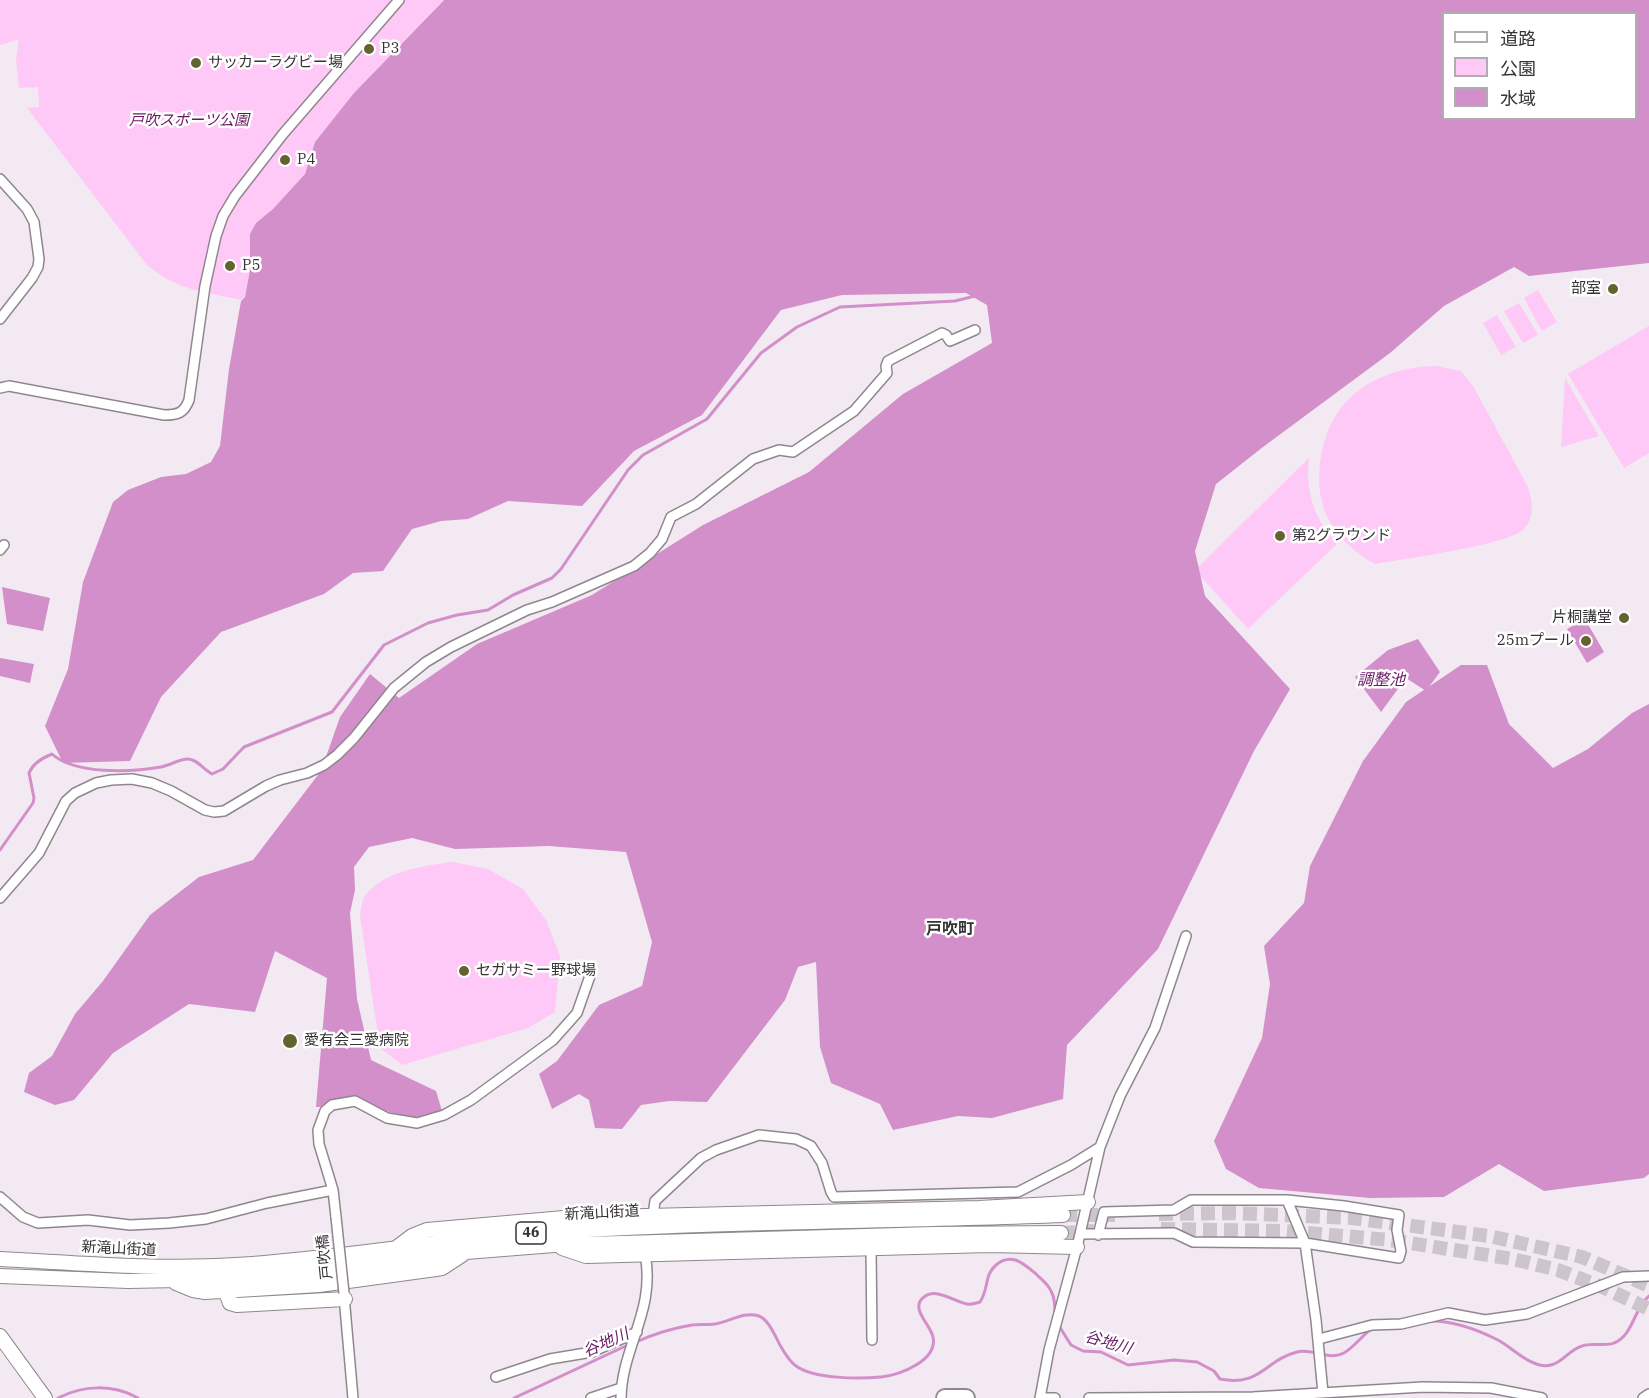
<!DOCTYPE html>
<html>
<head>
<meta charset="utf-8">
<style>
  body { margin:0 }
  #map { position:relative; width:1649px; height:1398px; overflow:hidden; background:#f3e9f2; font-family:"IBM Plex Serif","Noto Sans JP",serif }
  canvas { display:block }
  .legend { position:absolute; left:1442px; top:12px; width:195px; height:108px; box-sizing:border-box; background:#fff; border:2px solid #afadaf; margin:0; padding:8px 10px; list-style:none; font-size:18px; color:#363336 }
  .legend li { display:flex; align-items:center; gap:12px; height:30px }
  .legend b { width:30px; border:2px solid #afadaf }
</style>
</head>
<body>
<div id="map">
<canvas width="1649" height="1398"></canvas>
<ul class="legend">
<li><b style="height:8px;background:#fff"></b>道路</li>
<li><b style="height:16px;background:#fec9f6"></b>公園</li>
<li><b style="height:16px;background:#d38fca"></b>水域</li>
</ul>
</div>
<script>
const ctx = document.querySelector('canvas').getContext('2d');
ctx.lineJoin = 'round';
function fillPath(path, color) { ctx.fillStyle = color; ctx.fill(path, 'evenodd'); }
function stroke(path, color, width, dash) { ctx.strokeStyle = color; ctx.lineWidth = width; ctx.lineCap = dash ? 'butt' : 'round'; ctx.setLineDash(dash || []); ctx.stroke(path); }
function label(font, color, halo, rows, align = 'center') {
  ctx.font = font + ' "IBM Plex Serif","Noto Sans JP",serif'; ctx.lineWidth = 5; ctx.setLineDash([]); ctx.textBaseline = 'middle'; ctx.strokeStyle = halo; ctx.fillStyle = color; for (const [text, x, y, turn = 0] of rows) {
    ctx.save(); ctx.translate(x, y); ctx.rotate((+turn || 0) * Math.PI / 180); ctx.textAlign = isNaN(turn) ? turn : align; if (halo) ctx.strokeText(text, 0, 0); ctx.fillText(text, 0, 0); ctx.restore();
  }
}
fillPath(new Path2D(`
  M0,0h443l-88,92 -40,50 -10,32 -32,35 -17,14 -5,11 -1,36 -5,26 -4,4c-36,-8 -65,-10 -94,-35l-120,-157 12,-1 -1,-20 -19,1 -3,-28 3,-21 -19,6z
  M1538,290l19,32 -15,9 -18,-33z
  M1519,303l19,32 -15,8 -19,-32z
  M1497,315l19,32 -15,8 -18,-32z
  M1649,326v127l-25,15 -56,-94z
  M1436,366l25,5 12,15 54,99c6,14 8,32 -3,44 -15,16 -122,30 -149,35 -20,-10 -38,-28 -48,-48 -16,-33 -6,-87 18,-113 24,-26 56,-36 91,-37z
  M1565,378l34,58 -38,11z
  M1309,458c-4,34 5,60 28,86l-89,85 -53,-59z
  M453,862l35,7 35,20 23,31 14,36 -5,56 -27,16 -126,37 -22,-17 -20,-133c1,-6 2,-14 5,-19 20,-26 58,-30 88,-34z`), '#fec9f6');
fillPath(new Path2D(`
  M444,0h1205v263l-120,13 -15,-9 -70,39 -54,47 -127,94 -47,37 -21,67 10,45 85,93 -36,62 -96,198 -91,96 -4,54 -71,19 -34,-2 -65,14 -13,-26 -49,-21 -11,-36 -4,-85 -18,5 -13,33 -78,102 -38,-1 -28,4 -19,24 -27,-1 -6,-28 -10,-6 -27,15 -13,-35 18,-13 42,-56 43,-19 10,-44 -26,-90 -77,-6 -94,3 -43,-11 -43,9 -15,20 1,23 -5,23 7,86 14,61 65,31 6,20 -30,7 -45,-12 -51,1 11,-129 -52,-27 -20,61 -66,-8 -76,49 -39,47 -19,5 -31,-13 5,-19 23,-17 23,-42 28,-33 47,-66 49,-38 54,-17 68,-89 19,-54 30,-43 29,24 78,-54 115,-49 111,-70 106,-53 94,-78 89,-51 -5,-38 -21,-12 -124,2 -61,15 -79,105 -68,36 -52,55 -74,-5 -40,18 -27,2 -29,8 -29,42 -30,2 -29,21 -103,38 -60,65 -31,64 -67,2 -18,-37 23,-57 15,-87 30,-80 15,-12 33,-13 25,-3 25,-12 9,-16 9,-77 12,-68 4,-4 5,-27v-36l6,-11 17,-14 32,-35 10,-32 39,-49zM1444,14h192v104h-192z
  M1461,665h26l22,59 44,44 35,-19 44,-36 17,-9v470l-5,4 -100,13 -45,-27 -55,33 -74,1 -111,-10 -33,-19 -12,-28 48,-103 8,-54 -6,-38 40,-43 6,-37 53,-105 43,-59z`), '#d28fc9');
fillPath(new Path2D(`
  M2,587l48,11 -7,33 -36,-7z
  M1585,619l19,33 -17,11 -20,-34z
  M1418,639l22,33 -14,19 -20,-13 -25,34 -26,-35 33,-27z
  M0,658l34,6 -4,19 -30,-7z`), '#d38fca');
stroke(new Path2D(`
  M0,850l33,-47 1,-5 -5,-25c4,-10 13,-15 23,-19 23,21 81,18 109,13 10,-2 18,-8 27,-8 9,0 16,11 24,15l11,-5 21,-22 88,-35 52,-67 44,-22 29,-8 31,-5 25,-15 39,-17 9,-9 67,-99 15,-15 64,-36 54,-66 36,-26 43,-20 115,-6 124,-31 132,-52
  M1432,1321c23,0 46,9 66,19 15,8 35,30 53,25 12,-3 18,-15 31,-19 9,-4 23,1 32,-3 19,-7 20,-35 35,-47
  M1059,1326l12,19 12,6 18,1 27,13 46,-5 23,2 17,9 6,8c41,8 45,-19 77,-27 15,-4 33,9 47,1 10,-6 18,-17 28,-25
  M636,1342c18,-8 37,-14 56,-17 8,-1 16,0 23,-1 15,-2 28,-13 44,-8 10,4 16,20 21,29 4,7 9,16 16,21 18,13 63,13 85,11 18,-2 57,-16 52,-40 -2,-12 -24,-29 -9,-40 13,-10 30,5 43,7 4,1 9,-1 13,-2 9,-13 4,-27 16,-37 15,-13 27,-2 40,9 5,5 12,10 15,17 4,7 4,15 4,23
  M58,1398c25,-13 55,-14 80,0
  M514,1398l116,-54`), '#d38fca', 3);
stroke(new Path2D(`
  M1159,1214l73,-1 120,5 137,18 93,21 67,29
  M1063,1215h52
  M1161,1229l123,2 106,9 123,19 45,11 44,17 47,22
  M1061,1233l33,-2`), '#cdc5cc', 14, [14, 7]);
const street = new Path2D(`
  M0,179l27,30 7,13 5,37 -1,8 -6,11 -32,41
  M0,388l9,-2 155,29c14,0 20,-2 25,-15l16,-114 11,-50 7,-20 12,-20 48,-62 116,-134
  M0,550l4,-5
  M0,898l39,-45 27,-52 9,-8 21,-10 15,-3 21,-1 20,4 19,8 34,19 9,2 10,-1 42,-25 14,-6 27,-7 17,-8 13,-10 17,-17 40,-50 32,-26 25,-15 76,-37 25,-8 82,-36 16,-13 12,-14 9,-22 25,-13 57,-45 26,-9 14,2 61,-41 33,-38 -1,-7 2,-5 54,-28 4,2 4,6 25,-11
  M0,1197l23,20 15,6 50,-3 42,5 39,-2 37,-4 61,-16 66,-13
  M653,1215l2,-14 46,-43 15,-8 43,-15 37,4 15,7 11,17 9,29 3,5 184,-5 53,-27 29,-18
  M336,1217l-3,-27 -14,-46 -1,-14 7,-19 7,-6 23,-4 32,17 30,5 27,-8 27,-15 82,-60 24,-27 14,-40
  M1080,1234l94,-1 19,9 112,1 94,15 2,-7 -4,-21 2,-15 -55,-9 -57,-6
  M1098,1235l6,-23 70,-2 17,-10h96l18,43 11,77 7,73
  M871,1248l1,92
  M344,1296l9,102
  M1319,1339l53,-14 29,-1 47,-11 37,7 42,-6 96,-37 26,-1
  M496,1377l54,-18 42,-7 45,-20
  M591,1398l30,-10
  M621,1398c1,-52 35,-87 24,-144
  M1040,1398l9,-48 28,-103 23,-100 20,-51 35,-68 31,-92
  M1040,1398h15
  M1089,1398l164,-1 170,-10 68,1 51,10
  M1643,1398l6,-4`);
const primary = new Path2D(`
  M396,1248l16,-12 15,-6 137,-12 415,-10 109,-6
  M562,1248l24,8 403,-11 88,2
  M0,1259c79,4 157,11 235,6 102,-6 202,-25 304,-32 174,-12 350,-11 524,-18
  M0,1276l128,5 104,-2 101,-9 133,-18 88,-7 380,-11 127,-1
  M176,1283l17,7 12,2 114,-7 117,-16 6,-1 20,-13
  M226,1292l4,11 7,2 108,-6
  M0,1336l45,62`);
const highway = new Path2D(`
  M945,1398h21`);
stroke(street, '#90878e', 12);
stroke(primary, '#90878e', 16);
stroke(highway, '#90878e', 20);
stroke(street, '#fff', 9);
stroke(primary, '#fff', 14);
stroke(highway, '#fff', 16);
const streetBridge = new Path2D(`
  M336,1217l8,76`);
stroke(streetBridge, '#90878e', 12, []);
stroke(streetBridge, '#fff', 9);
for (const [x, y, r, color] of [
  [369,49,6,"#646330"],
  [196,63,6,"#646330"],
  [285,160,6,"#646330"],
  [230,266,6,"#646330"],
  [1613,289,6,"#646330"],
  [1280,536,6,"#646330"],
  [1624,618,6,"#646330"],
  [1586,641,6,"#646330"],
  [464,971,6,"#646330"],
  [290,1041,8,"#646330"]
]) { const dot = new Path2D(); dot.arc(x, y, r, 0, 2 * Math.PI); ctx.fillStyle = color; ctx.fill(dot); stroke(dot, '#fff', 2); }
for (const [x, y, w] of [
  [531,1233,30]
]) { const box = new Path2D(); box.roundRect(x - w / 2, y - 11, w, 22, 4.5); ctx.fillStyle = '#fff'; ctx.fill(box); stroke(box, '#363336', 1.5); }
label('bold 14px', '#363336', null, [
  ["46",531,1233]
]);
label('15px', '#363336', '#fff', [
  ["P3",381,49],
  ["サッカーラグビー場",208,63],
  ["P4",297,160],
  ["P5",242,266],
  ["部室",1601,289,"right"],
  ["第2グラウンド",1292,536],
  ["片桐講堂",1612,618,"right"],
  ["25mプール",1574,641,"right"],
  ["セガサミー野球場",476,971],
  ["愛有会三愛病院",304,1041]
], 'left');
label('italic 15px', '#671761', '#fff', [
  ["戸吹スポーツ公園",189,121]
]);
label('15px', '#363336', '#fff', [
  ["新滝山街道",602,1213,-3],
  ["新滝山街道",119,1249,3],
  ["戸吹橋",325,1257,-96]
]);
label('italic 16px', '#691a63', '#fff', [
  ["調整池",1381,680],
  ["谷地川",606,1343,-24],
  ["谷地川",1108,1343,16]
]);
label('bold 16px', '#363336', '#fff', [
  ["戸吹町",950,929]
]);
</script>
</body>
</html>
